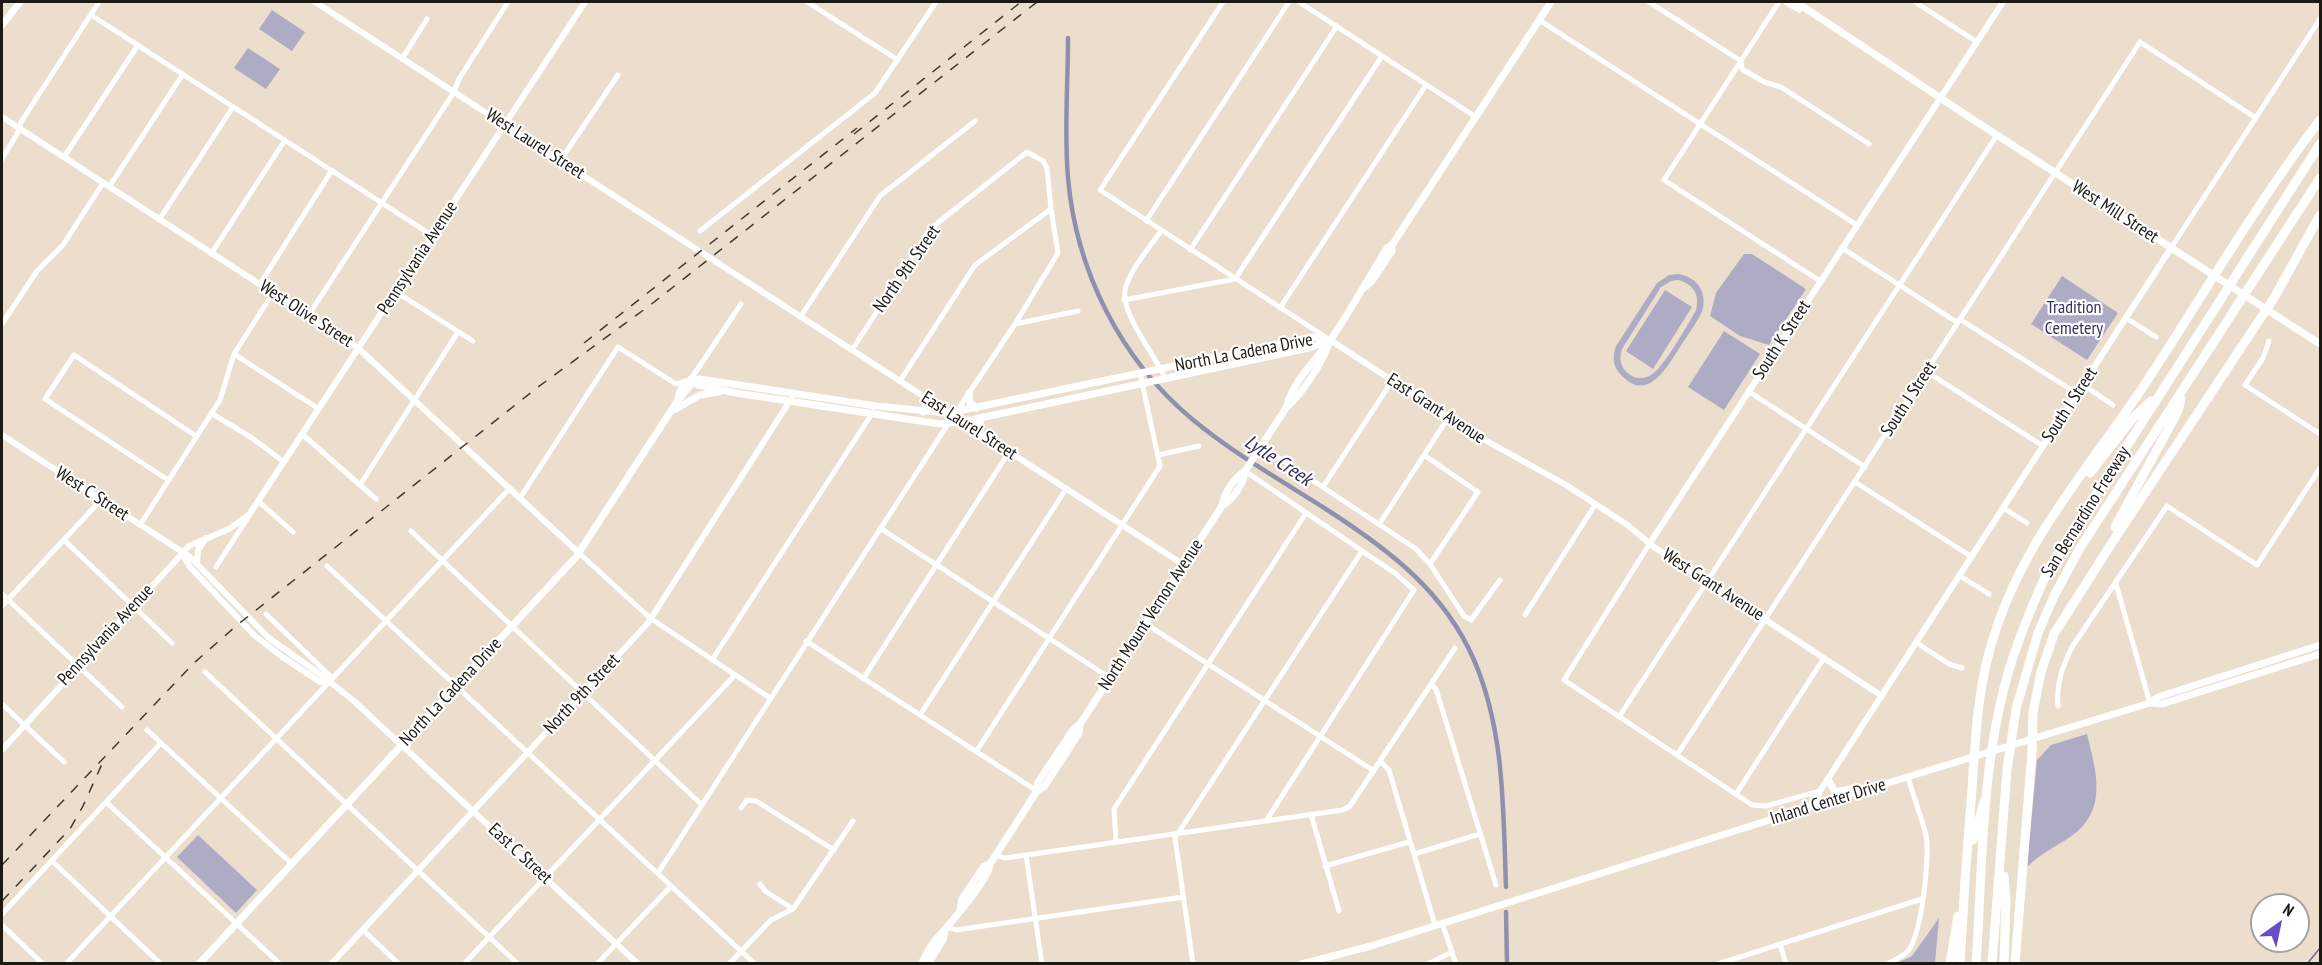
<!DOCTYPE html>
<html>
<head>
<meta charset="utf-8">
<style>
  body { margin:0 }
  #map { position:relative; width:2322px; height:965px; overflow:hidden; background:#ecdecd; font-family:"PT Sans Narrow",sans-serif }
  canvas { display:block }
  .frame { position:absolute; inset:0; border:3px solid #1d1812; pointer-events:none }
  .north { position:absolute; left:2250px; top:893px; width:60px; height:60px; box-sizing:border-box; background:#fff; border:2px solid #a5a3a0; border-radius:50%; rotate:33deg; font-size:16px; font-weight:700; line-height:24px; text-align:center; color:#1d1812 }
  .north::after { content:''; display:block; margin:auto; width:21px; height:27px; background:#664dc6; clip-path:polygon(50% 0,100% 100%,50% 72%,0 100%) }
</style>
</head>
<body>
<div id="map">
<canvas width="2322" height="965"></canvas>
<div class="frame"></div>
<div class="north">N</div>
</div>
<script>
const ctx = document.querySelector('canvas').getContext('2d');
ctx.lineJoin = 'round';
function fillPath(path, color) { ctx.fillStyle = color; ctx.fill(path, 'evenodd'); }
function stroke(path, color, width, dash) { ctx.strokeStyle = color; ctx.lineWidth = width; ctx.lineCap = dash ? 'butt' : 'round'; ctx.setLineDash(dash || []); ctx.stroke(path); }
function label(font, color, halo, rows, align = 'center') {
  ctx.font = font + ' "PT Sans Narrow",sans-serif'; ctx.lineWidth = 4.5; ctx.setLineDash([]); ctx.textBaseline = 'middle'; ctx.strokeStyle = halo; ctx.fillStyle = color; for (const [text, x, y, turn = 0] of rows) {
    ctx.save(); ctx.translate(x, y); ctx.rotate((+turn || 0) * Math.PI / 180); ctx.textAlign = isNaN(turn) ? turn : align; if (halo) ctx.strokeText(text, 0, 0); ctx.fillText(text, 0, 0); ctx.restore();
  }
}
fillPath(new Path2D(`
  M272,10l33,22 -13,19 -33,-22z
  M248,48l32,21 -14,20 -32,-21z
  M1744,254h8l54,35 -37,56 -29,-9 -30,-20 6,-23z
  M1678,274c20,3 30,19 24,38 -6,12 -15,24 -22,35 -12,19 -32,56 -58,29 -9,-8 -10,-19 -6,-30l41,-63 12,-8zM1678,280c15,4 22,14 18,30 -7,13 -34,60 -45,65 -7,4 -16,4 -22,-1 -9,-6 -10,-16 -7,-25l39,-62 10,-6z
  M2062,276l56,37 -31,47 -56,-36z
  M1665,290l27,17 -39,62 -27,-18z
  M1724,331l36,23 -36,56 -36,-23z
  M2087,734c9,37 22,77 -17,103 -15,10 -30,17 -43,30l10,-107 14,-15z
  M198,835l59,55 -21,23 -59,-56z
  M1939,918l-4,45h-38l15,-7z`), '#adacc4');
stroke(new Path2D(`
  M2307,964l13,-16`), '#6e6b7f', 1.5);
stroke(new Path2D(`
  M1068,38c0,45 -4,95 0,140 8,92 52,181 124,241 42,35 90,62 137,92 60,39 115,80 145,149 31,72 29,150 32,227
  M1506,912l1,52`), '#918fae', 4.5);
stroke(new Path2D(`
  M807,2l91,58
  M1223,2l-123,188 227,148
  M1299,2l177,115
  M1649,2l92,59 1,8 22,13 17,5 88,57
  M1779,2l-115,178 156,101
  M1915,2l62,40
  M91,15l342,221
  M1539,20l318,205
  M402,59l25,-40
  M64,157l74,-112
  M2,159l15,-25 4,-12 78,-120
  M560,161l58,-86
  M109,187l74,-113
  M159,220l74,-113
  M1146,221l143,-219
  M700,231l175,-138 61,-91
  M1161,231c-12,17 -28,35 -35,55 -9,24 29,68 39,92
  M1842,248l113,73 6,-1 117,74
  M2171,248l149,-229
  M1190,250l147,-224
  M211,254l74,-114
  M260,284l72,-114
  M396,292l77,49
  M1124,300l111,-21 147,-223
  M1280,308l146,-223
  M308,316l146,-224 5,-13 49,-77
  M801,316l79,-120 95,-75
  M2126,318l30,19
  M2,324l35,-53 26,-26 40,-62
  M1015,324l63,-13
  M2269,341l-6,17 -18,27 75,49
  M852,350l78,-121 97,-77 16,9 4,7 4,41 7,44 -43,71 -58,87
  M234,354l85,55
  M1927,372l116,74
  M900,381l75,-116 76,-56
  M2083,385l30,20
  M1748,391l117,76
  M211,413l41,25 32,24
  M302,434l74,65
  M1261,446l155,103 14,15 34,52 7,4 29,-40
  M1158,455l41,-9
  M1424,455l54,37 -48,72
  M1245,471l151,103 18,16 -148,231
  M168,480l-123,-81 29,-44 122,81
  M1855,482l117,75
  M360,485l98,-153
  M1323,487l69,-106
  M520,498l98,-151 58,37 15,-5 50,-75
  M258,501l35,31
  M2003,508l24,15
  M1380,523l68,-105
  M140,525l80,-125 14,-46 39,-61
  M880,528l230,150
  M411,531l290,273
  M64,540l108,103
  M1650,543l-86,137 188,125 14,1 54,-15
  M579,553l71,65 120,80
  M327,566l428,398
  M216,567l33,-51
  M1960,576l29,18
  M2116,584l34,119
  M2,594l120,113
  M2,606l99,-106
  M266,614l63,61v7
  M1525,615l70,-110
  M1146,624l228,147
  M806,641l231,150
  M1917,643l32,21 13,4
  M712,660l161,-248
  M205,672l313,292
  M863,679l146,-227
  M1431,684l5,5 60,196
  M2,704l62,58
  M2058,706c-2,-23 4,-38 14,-59l95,-141 90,59 63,-97
  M920,715l146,-226
  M1619,717l378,-582
  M147,730l145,134
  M976,752l184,-286 -20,-93
  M1677,755l463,-713 116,76
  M1380,761l9,9 46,155
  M1736,794l88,-136
  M106,802l174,162
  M741,808l6,-8 9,1 78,49
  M1311,814l28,97
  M1116,841l-2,-32 192,-296
  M1414,854l66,-20
  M996,855l9,3 338,-48 7,-4 105,-158
  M1026,855l16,109
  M52,861l109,103
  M1325,866l84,-24
  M658,873l292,-452
  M760,884l5,7 28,18
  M2,914l159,-171
  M1442,923l14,41
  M2,925l41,39
  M948,927l8,3 227,-33
  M363,930l36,34
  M1780,944l6,20
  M66,964l444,-476
  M464,964l271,-289
  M597,964l74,-78
  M729,964l42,-44 22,-11 60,-88
  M1193,964l-18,-126 187,-287
  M1428,964l24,-12
  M1718,964l204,-65
  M1887,964c6,-3 15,-7 20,-12 15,-16 23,-96 19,-117 -5,-20 -13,-39 -18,-58`), '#fff', 5);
stroke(new Path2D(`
  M315,2l869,563
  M2,117l356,231 221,205
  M1330,340l146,95 90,50 60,39 28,23 228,149
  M2,435l188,122 79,81 55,39 31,25 283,262
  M1650,543l353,-541
  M182,554l8,13 64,68 27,21 39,26h9
  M197,564l1,-14 8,-12
  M2,750l187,-204 40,-17 20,-14 336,-513
  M1817,805v-6l3,-8 351,-543
  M331,964l317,-341 143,-224`), '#fff', 6);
stroke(new Path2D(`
  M1787,2l12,7
  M1796,2l170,113 354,229
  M2,25l18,-23
  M1365,287l7,-6 20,-30v-6l159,-243
  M691,379l7,6 38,8 204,31 26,-3 343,-73 21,-8
  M969,393l1,10 7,5
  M678,400c0,-12 10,-20 22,-21l176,27 73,7 354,-74 11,-2 16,3
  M1286,408c7,-28 32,-50 48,-73 19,-29 35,-58 53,-87l5,-3
  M674,410l26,-15 19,-3
  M923,412l4,-7 -2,-8
  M981,434l-2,-10 4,-7
  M1222,506c2,-13 12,-28 23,-35l41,-63c16,-14 38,-47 44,-68
  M2150,703l12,1 158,-50
  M1828,779l7,13 15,-3 8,3
  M1037,791l7,-4 35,-54 1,-9
  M960,909l2,-10 22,-33 6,-2
  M199,964l377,-407 102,-157 12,-14 1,-7
  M921,964c5,-9 10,-21 18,-28 10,-11 52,-59 51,-72l47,-73 1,-9 35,-52 7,-6 142,-218c11,-7 22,-22 23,-35
  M928,964l15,-24 2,-9
  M1302,964l69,-18 487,-154 292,-89 8,-6 162,-52`), '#fff', 7);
stroke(new Path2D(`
  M2090,473l43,-55 18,-17
  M2115,527l63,-116 3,-12
  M1973,840l11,-38
  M2004,876l2,23 -2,65
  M1950,964l8,-48
  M1960,964c3,-59 7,-117 12,-175 3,-45 5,-92 17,-136 28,-107 97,-180 156,-269 58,-88 111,-180 175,-264
  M1976,964c6,-86 5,-175 24,-259 10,-48 29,-92 49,-137l271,-424
  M1992,964l15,-194 9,-61 22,-76 17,-39 25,-46 240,-370
  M2015,964l17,-212 1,-40 8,-40 13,-38 61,-96 159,-240 46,-83`), '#fff', 9);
stroke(new Path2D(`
  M854,134l167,-132
  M584,343l273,-215
  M2,865l192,-202 42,-37 302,-239 111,-81 388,-304
  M2,901l68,-72 13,-23 19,-42`), '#3f3830', 1.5, [10, 10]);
label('18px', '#1d1812', '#fff', [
  ["West Laurel Street",535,144,33],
  ["West Mill Street",2115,212,33],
  ["Pennsylvania Avenue",418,258,-57],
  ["North 9th Street",907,269,-55],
  ["West Olive Street",306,314,33],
  ["South K Street",1782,340,-57],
  ["North La Cadena Drive",1244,353,-11],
  ["South J Street",1909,399,-57],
  ["South I Street",2070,405,-57],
  ["East Grant Avenue",1436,409,33],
  ["East Laurel Street",969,426,33],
  ["West C Street",92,494,33],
  ["San Bernardino Freeway",2086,512,-58],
  ["West Grant Avenue",1713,585,33],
  ["North Mount Vernon Avenue",1151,615,-57],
  ["Pennsylvania Avenue",106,635,-47],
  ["North La Cadena Drive",451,692,-47],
  ["North 9th Street",582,694,-47],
  ["Inland Center Drive",1828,802,-17],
  ["East C Street",520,854,43]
]);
label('18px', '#37315e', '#fff', [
  ["Tradition",2074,308],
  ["Cemetery",2074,329]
]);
label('italic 20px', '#332d59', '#fff', [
  ["Lytle Creek",1278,461,33]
]);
</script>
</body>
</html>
